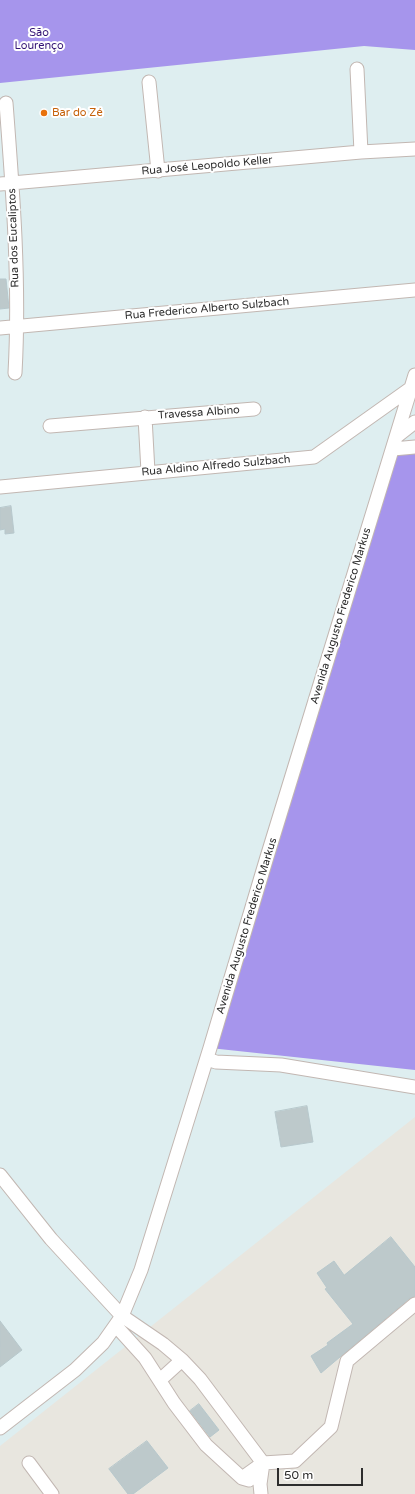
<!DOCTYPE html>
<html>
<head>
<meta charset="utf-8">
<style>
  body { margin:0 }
  #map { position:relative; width:415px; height:1494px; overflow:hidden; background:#deeef0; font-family:"Varela Round",sans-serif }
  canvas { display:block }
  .scale { position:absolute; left:277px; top:1468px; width:86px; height:18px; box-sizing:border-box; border:2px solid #2d2d2d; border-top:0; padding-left:5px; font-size:12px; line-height:14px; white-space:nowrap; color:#2d2d2d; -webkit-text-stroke:3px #fff; paint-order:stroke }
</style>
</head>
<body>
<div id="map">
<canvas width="415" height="1494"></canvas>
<div class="scale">50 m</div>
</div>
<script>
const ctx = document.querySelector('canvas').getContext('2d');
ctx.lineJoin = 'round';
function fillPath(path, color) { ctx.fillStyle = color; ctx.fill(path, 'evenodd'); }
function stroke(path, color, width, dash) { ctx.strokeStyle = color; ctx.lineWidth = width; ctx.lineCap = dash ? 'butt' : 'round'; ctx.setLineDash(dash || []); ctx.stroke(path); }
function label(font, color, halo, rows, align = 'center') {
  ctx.font = font + ' "Varela Round",sans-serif'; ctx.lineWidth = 4; ctx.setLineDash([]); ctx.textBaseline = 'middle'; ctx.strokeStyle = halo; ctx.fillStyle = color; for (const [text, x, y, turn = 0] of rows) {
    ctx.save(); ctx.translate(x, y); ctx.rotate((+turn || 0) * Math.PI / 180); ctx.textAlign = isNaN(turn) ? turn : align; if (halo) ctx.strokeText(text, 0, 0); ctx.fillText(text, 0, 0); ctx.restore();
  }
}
fillPath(new Path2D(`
  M415,1117v377h-415v-48z`), '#e8e6df');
fillPath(new Path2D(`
  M0,0h415v50l-51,-4 -364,37z
  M415,447v623l-205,-22 183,-599z`), '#a695ec');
const building = new Path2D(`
  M0,279h6l3,29 -9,1z
  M11,506l3,27 -9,1v-5l-5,1v-22z
  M307,1106l6,36 -32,5 -6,-35z
  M391,1237l24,30v29l-5,2 -89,75 -10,-17 17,-11 -1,-2 26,-19 -28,-35 2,-1 -10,-15 17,-12 10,14z
  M0,1321l22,29 -22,17z
  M199,1404l20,26 -9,7 -20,-26z
  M147,1441l21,27 -35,26h-5l-19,-25z`);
fillPath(building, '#bdc9cb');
stroke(building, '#b7c8cc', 1);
const minor = new Path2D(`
  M357,69l4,83
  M149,82l9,89
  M6,103c7,90 14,180 9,270
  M0,184l361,-32 54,-3
  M0,328l415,-38
  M145,417l3,55
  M50,426l204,-17
  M397,436l18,-14
  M393,449l22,-2
  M0,487l314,-30 97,-69
  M207,1059l9,3 65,3 134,22
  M0,1175l51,64 71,77 41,28 19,16 18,19 63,84 -3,21 1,10
  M116,1326l29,32 29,45 32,42 36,33 7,2
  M160,1380l22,-20
  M0,1428l75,-58 28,-27 19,-27 19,-46 69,-222 57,-191 148,-482
  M29,1463l23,31
  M242,1478l21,-15 32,-2 36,-34 16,-66 68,-57`);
stroke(minor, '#c2b7b2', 15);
stroke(minor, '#fff', 13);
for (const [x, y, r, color] of [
  [44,113,4,"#e8710a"]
]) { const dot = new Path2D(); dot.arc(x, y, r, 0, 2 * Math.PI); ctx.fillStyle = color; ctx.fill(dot); stroke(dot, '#fff', 1.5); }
label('11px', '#331374', '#fff', [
  ["São",39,33],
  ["Lourenço",39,46]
]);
label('11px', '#c56008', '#fff', [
  ["Bar do Zé",52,113]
], 'left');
label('11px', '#2d2d2d', '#fff', [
  ["Rua José Leopoldo Keller",207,166,-5],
  ["Rua dos Eucaliptos",14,238,-92],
  ["Rua Frederico Alberto Sulzbach",207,309,-5],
  ["Travessa Albino",199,413,-4],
  ["Rua Aldino Alfredo Sulzbach",216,466,-5],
  ["Avenida Augusto Frederico Markus",341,616,-73],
  ["Avenida Augusto Frederico Markus",247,926,-73]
]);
</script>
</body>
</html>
